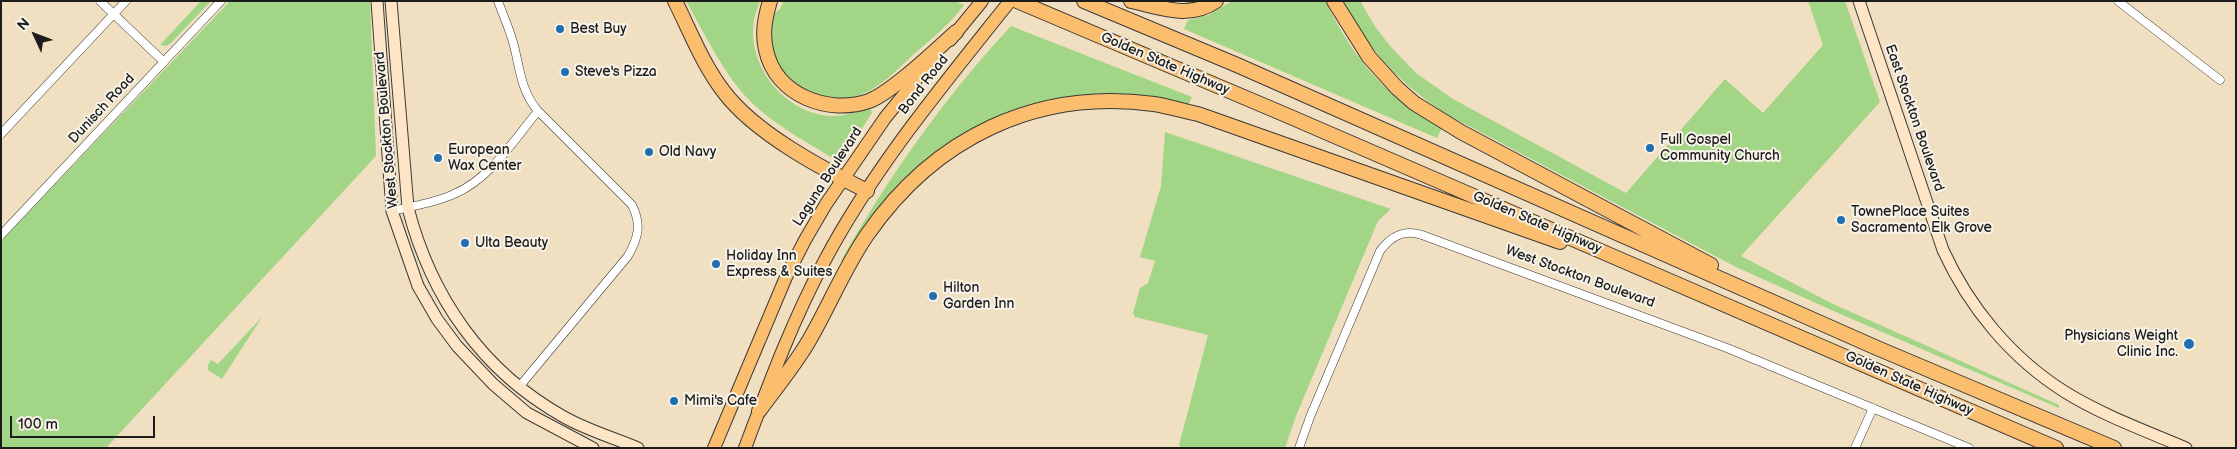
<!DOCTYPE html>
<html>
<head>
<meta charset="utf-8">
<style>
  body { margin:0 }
  #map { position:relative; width:2237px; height:449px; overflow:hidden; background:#f0dfc1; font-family:"Balsamiq Sans",sans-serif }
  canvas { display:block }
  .frame { position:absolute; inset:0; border:2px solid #1c1c1c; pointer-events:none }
  .north { position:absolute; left:10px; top:10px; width:50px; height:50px; -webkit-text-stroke:4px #f7f3e8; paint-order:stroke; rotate:313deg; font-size:14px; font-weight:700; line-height:20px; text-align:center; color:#1c1c1c }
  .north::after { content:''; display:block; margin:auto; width:18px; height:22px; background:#1c1c1c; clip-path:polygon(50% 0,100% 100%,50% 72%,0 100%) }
  .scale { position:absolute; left:10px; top:416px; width:145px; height:22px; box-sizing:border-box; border:2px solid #1c1c1c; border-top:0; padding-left:6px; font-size:15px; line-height:18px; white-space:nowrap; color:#1c1c1c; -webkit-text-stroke:4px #f7f3e8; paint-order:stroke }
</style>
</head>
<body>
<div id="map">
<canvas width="2237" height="449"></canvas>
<div class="frame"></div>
<div class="north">N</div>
<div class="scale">100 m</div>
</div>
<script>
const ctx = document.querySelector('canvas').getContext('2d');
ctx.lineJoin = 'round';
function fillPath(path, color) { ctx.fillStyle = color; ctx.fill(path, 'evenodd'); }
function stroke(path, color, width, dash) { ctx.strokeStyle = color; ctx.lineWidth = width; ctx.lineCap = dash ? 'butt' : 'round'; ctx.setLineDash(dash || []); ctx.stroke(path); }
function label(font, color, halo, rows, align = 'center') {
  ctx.font = font + ' "Balsamiq Sans",sans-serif'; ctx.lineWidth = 4; ctx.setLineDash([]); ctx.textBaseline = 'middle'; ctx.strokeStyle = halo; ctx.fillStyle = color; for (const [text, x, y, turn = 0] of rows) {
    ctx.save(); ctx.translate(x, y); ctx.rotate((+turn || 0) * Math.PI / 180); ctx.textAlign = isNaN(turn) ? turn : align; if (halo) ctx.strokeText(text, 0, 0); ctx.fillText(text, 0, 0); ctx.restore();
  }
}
fillPath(new Path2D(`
  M201,1h10l-40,42 -5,3 -6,-1z
  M230,1h140l6,155 -270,292h-105v-207z
  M686,1h74c-2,6 -5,13 -6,19 -8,46 32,95 79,96 13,0 25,-5 37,-9l2,6 -28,43 -10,3c-32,-20 -69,-39 -94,-69 -21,-26 -37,-59 -54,-89z
  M784,1h170l10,4c-14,19 -31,33 -49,48 -15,14 -30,30 -48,39 -27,13 -61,6 -81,-16 -15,-17 -19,-40 -14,-61l7,-5z
  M1232,1h93c17,33 37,67 66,91 16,13 34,24 51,36l-5,10 -253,-109 4,-9 21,-5z
  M1342,1h18l16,27 15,19 25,26 37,26 173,94 99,-114 38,34 60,-68 -15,-44h37l35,101 -139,154 90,47 228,102v3l-221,-95 -102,-46 -286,-151c-52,-33 -77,-62 -108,-115z
  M1011,26l181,71 -5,11 -39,-9 -129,11 -42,17 -37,21 -35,31 -22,24 -38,60 -4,-2c47,-84 104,-164 170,-235z
  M1165,132l226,77 -13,12 -82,195 -11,32h-104l-2,-3 29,-110 -73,-18 -2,-4 7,-25 8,-5 7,-22 -15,-4 21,-71z
  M262,317l-40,62 -14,-9v-5l3,-5 7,4z`), '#a2d686');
const street = new Path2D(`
  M100,1l64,61
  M498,1c5,14 11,27 15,41 7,25 7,48 25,69
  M2118,1l102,79
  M1,134l125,-133
  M392,211c20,-5 43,-8 62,-17 36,-15 60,-54 84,-83l94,94c10,20 6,33 -4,51l-109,131
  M1,235l220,-234
  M1299,448l11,-31 70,-166c11,-15 24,-22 42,-16l305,113 242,100
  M1855,448l18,-40`);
const secondary = new Path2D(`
  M377,1l15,210 26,75 19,33 20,27 36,38 34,29 66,35
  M391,1l17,207c23,89 74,163 156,209 23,13 50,21 74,31
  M1859,1l84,249c26,57 68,108 122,142 37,23 81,39 121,56`);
const primary = new Path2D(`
  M950,40l32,-39
  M714,448l72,-171 19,-37 21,-36 59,-86 47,-58
  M745,448c24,-64 48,-129 80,-188 50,-94 119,-176 185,-259`);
const highway = new Path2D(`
  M675,1c15,30 28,64 49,91 31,41 97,76 143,99
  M770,1c-5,17 -8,32 -4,49 10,46 63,65 103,51 23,-9 67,-51 87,-69
  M1017,1l269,114 770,333
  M1084,1l153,64 640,283 237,100
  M1131,1c28,6 58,19 85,0
  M1334,1l35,56 28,31 17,15 47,29 250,133
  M759,411c16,-22 34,-44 48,-67 21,-35 37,-76 60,-109 67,-97 169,-147 287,-131 14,2 29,7 44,10l362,128`);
stroke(street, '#3c3935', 9);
stroke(secondary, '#3c3935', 13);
stroke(primary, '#3c3935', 14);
stroke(highway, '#3c3935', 16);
stroke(street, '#fff', 8);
stroke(secondary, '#fde5c5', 11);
stroke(primary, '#fbbd6e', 12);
stroke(highway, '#fbbd6e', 14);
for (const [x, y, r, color] of [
  [560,29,5,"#1f6fb2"],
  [565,72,5,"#1f6fb2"],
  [1650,148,5,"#1f6fb2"],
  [649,152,5,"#1f6fb2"],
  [438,158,5,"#1f6fb2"],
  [1841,220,5,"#1f6fb2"],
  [465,243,5,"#1f6fb2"],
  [716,264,5,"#1f6fb2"],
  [933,296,5,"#1f6fb2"],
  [2189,344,6,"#1f6fb2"],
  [674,401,5,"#1f6fb2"]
]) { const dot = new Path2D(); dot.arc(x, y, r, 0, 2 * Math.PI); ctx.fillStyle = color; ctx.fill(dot); stroke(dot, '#f7f3e8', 2); }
label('14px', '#1c1c1c', '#f7f3e8', [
  ["Best Buy",570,29],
  ["Steve's Pizza",575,72],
  ["Full Gospel",1660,140],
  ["Community Church",1660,156],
  ["European",448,150],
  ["Wax Center",448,166],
  ["Old Navy",659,152],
  ["TownePlace Suites",1851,212],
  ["Sacramento Elk Grove",1851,228],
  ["Ulta Beauty",475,243],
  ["Holiday Inn",726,256],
  ["Express & Suites",726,272],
  ["Hilton",943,288],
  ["Garden Inn",943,304],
  ["Physicians Weight",2178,336,"right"],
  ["Clinic Inc.",2178,352,"right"],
  ["Mimi's Cafe",684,401]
], 'left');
label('14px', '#1c1c1c', '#f7f3e8', [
  ["Golden State Highway",1165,64,23],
  ["Bond Road",924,85,-52],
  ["Dunisch Road",102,109,-47],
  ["East Stockton Boulevard",1914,118,71],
  ["West Stockton Boulevard",387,130,-95],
  ["Laguna Boulevard",828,177,-57],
  ["Golden State Highway",1537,223,23],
  ["West Stockton Boulevard",1580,277,20],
  ["Golden State Highway",1909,384,24]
]);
</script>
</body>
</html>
